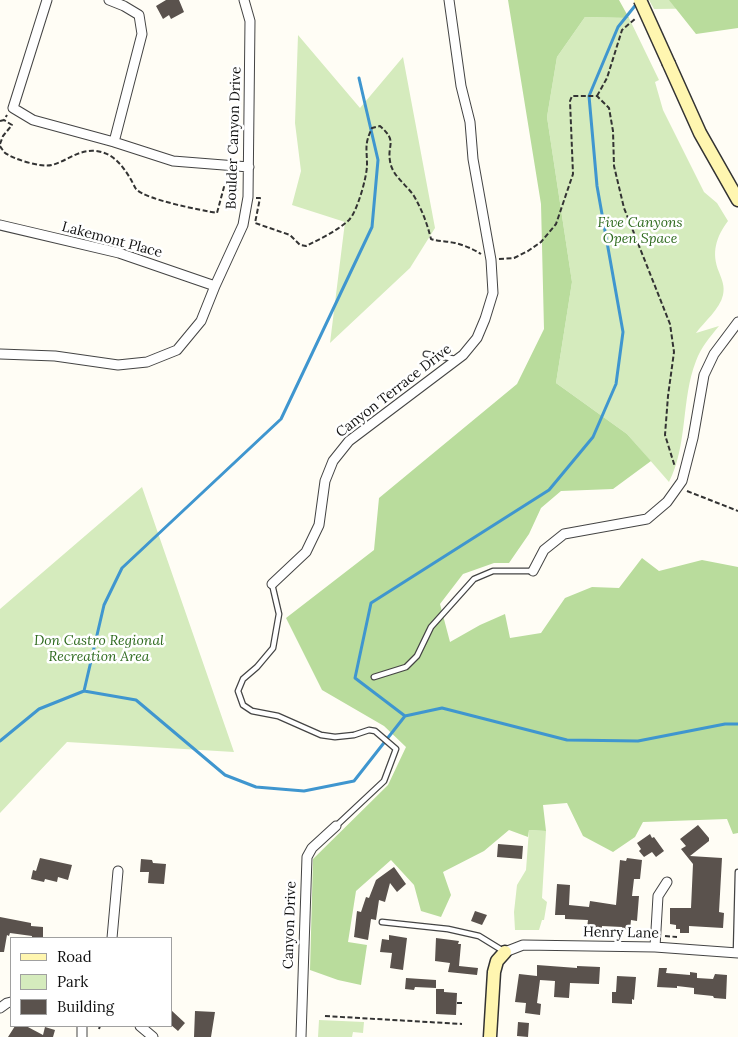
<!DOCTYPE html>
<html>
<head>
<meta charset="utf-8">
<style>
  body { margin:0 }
  #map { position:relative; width:738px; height:1037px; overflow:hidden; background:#fffdf5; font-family:Lora,serif }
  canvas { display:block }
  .legend { position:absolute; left:10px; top:937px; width:162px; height:90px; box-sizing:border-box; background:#fff; border:1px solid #a0a0a0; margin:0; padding:6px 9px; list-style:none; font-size:15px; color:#111 }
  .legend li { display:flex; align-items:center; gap:10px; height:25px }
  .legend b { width:25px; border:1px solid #a0a0a0 }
</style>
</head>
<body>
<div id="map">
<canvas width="738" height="1037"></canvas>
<ul class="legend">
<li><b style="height:6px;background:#fff6b0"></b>Road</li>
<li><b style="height:14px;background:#d5ebbd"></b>Park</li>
<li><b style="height:14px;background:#5a524d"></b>Building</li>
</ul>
</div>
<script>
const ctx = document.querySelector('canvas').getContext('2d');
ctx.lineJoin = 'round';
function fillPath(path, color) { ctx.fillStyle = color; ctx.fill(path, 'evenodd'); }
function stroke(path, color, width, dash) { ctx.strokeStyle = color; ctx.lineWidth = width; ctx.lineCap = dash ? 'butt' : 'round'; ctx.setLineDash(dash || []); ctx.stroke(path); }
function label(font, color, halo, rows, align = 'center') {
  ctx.font = font + ' Lora,serif'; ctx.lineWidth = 5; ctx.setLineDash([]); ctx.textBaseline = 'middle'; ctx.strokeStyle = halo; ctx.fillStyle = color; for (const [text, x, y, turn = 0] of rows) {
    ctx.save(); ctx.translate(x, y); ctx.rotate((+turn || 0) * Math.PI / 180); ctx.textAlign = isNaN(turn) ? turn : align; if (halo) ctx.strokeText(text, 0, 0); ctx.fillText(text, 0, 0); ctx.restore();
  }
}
fillPath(new Path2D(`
  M649,0h89v8l-84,1z
  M585,17l44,1 30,62 -4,2 8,28 41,82 13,11 11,18c-12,16 -17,32 -9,51 3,8 6,14 4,23 -3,14 -19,27 -27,38l23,-7c-9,11 -18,21 -23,35 -15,38 -8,84 -27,121l-42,-48 -71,-51 16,-101 -25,-165 10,-60z
  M298,35l62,73 43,-51 32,171 -25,40 -80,75 15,-121 -53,-17 9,-34 -6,-48z
  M142,487l92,265 -167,-10 -67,71v-204z
  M529,830l17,1 -4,67 5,4 -3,18h-2l-3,10h-24l-1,-18 3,-27 9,-15z
  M319,1020l45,2 -1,11 -10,-1 -1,5h-34z`), '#d5ebbd');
fillPath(new Path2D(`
  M508,0h111l10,18 -44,-1 -28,40 -10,60 25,165 -16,101 71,51 24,27 -38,28 -52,2 -20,17 -12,26 -20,29h-15l-31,11 -23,30 10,38 30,-17 25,-11 5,24 31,-5 24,-35 27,-11 27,1 23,-30 17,13 43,-11 36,7v266l-5,1 -6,-15 -84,3 -8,15 -22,15 -30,-16 -16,-33 -24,2 3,26 -17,-1 -1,7 -19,-7 -25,21 -41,21 8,23 -10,22 -20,-6 -7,-26 -23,-25 -35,31 -8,51 19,3 -6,40 -23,-5 -28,-10 3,-111 75,-74 18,-38 -22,-21 -62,-36 -36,-72 88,-68 5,-52 138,-114 27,-55 -3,-125z
  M669,0h69v28l-42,6z`), '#b9dc9c');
stroke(new Path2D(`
  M84,691l20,-86 18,-37 159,-149 91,-192 6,-67 -19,-82
  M405,716l-50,-38 16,-75 178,-113 44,-53 23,-53 7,-52 -26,-146 -8,-90 29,-69 20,-25
  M0,741l39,-32 45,-18 52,9 89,75 31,12 48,4 50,-10 51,-65 37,-8 125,32 71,1 87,-17h13`), '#3f96cf', 3);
fillPath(new Path2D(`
  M166,0h13l5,12 -13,7 -2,-4 -6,4 -7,-13z
  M698,825l11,13v3l-19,15 32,2 -3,54 5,1 -1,15 -34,-2v7h-9v-4h-4v-4l-6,-1v-16h21l2,-44 -12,-15 5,-3 -6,-7z
  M650,834l2,4 2,-1 10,14 -8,6 -4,-5 -8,5 -5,-6 2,-2 -4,-6z
  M498,844l25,2 -1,13 -25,-2z
  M40,858l32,7 -4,15 -10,-3 -1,5 -12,-3 -1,3 -13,-3 2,-9 3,1z
  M627,858l15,2 -2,19h-6l-2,17h7l-2,25 -6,-1 -1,10 -8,-1v-2l-20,-1v4l-15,-2 1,-8 -23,-1v-4h-10l2,-31 13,1 -1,20 20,2 1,-6 26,4 4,-45 6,1z
  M141,859l11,1 1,3 13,1 -2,20 -16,-1 1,-11h-9z
  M394,867l12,17 -9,8 -7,-9 -5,19 -6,-2 -3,20 -5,-1 -3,21 -14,-3 3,-26 4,1 5,-15 3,1 7,-18z
  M475,911l12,4 -5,10 -11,-4z
  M0,917l31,6v3l12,1v11h-11v-2l-22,-3 -1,3 -2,-1 -3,17h-4z
  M389,935l18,3 -4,32 -13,-2 2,-15 -12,-1 2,-13 7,1z
  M436,938l23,3 -1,3h3l-2,22 19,2 -1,7 -29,-3 2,-9 -15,-2z
  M537,965l40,3v-2l23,1 -1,17 -29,-1 -1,15 -15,-1 1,-16 -15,-1 -3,23 4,1 -1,11 -15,-2 1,-10 -11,-1 4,-28 18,2z
  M659,968h8l-1,5 24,2v-3l7,1v5l16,1 2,-5 12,1 -1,24 -12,-1 -1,-2 -19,-2v-6l-17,-2v2l-20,-1z
  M617,976l19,1 -2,23 -2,-1v5l-20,-1v-11h4z
  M406,978l30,2v8l-21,-1 -1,3 -9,-1z
  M436,989h8v3l13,1 -1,22 -20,-1z
  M171,1010l14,13 -7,8 -7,-6z
  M195,1011l20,1 -4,25h-17z
  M518,1022l11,1 -1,14 -11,-1z
  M15,1026h11l17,9 2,-8 10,3 -2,7h-45z`), '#5a524d');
const lane = new Path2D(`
  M426,354l30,5
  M272,584l7,30 -6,34 -16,19 -14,12 -5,12 5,14 9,6 26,5 43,19 14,2 19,-2 15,-5 6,1 21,18 -12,32 -48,45
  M374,677l32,-10 11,-11 14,-29 43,-48 19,-8h40
  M382,922l66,7 31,7 26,16
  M736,953l2,-81`);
const street = new Path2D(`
  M47,0l-34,108 20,12 81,22 59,19 76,6
  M109,0l15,6 15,9 3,19 -28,108
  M0,225l119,28 96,33
  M0,354l55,2 63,9 29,-3 30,-12 24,-29 14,-35 28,-61 5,-28 2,-176 -6,-21
  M533,571l11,-21 20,-16 83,-15 20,-17 15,-21 11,-43 11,-63 10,-21 24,-32
  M272,584l34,-32 13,-27 6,-44 8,-20 16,-20 114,-86 14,-17 8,-19 8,-26 -2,-33 -18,-101 -3,-37 -9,-36 -12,-86
  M112,938l6,-67
  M655,947l3,-51 9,-14
  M505,952l18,-7 132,2 83,6
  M0,1008l7,-5 4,-1
  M140,1026l13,11
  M82,1037v-11
  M301,1037l6,-180 5,-9 24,-22`);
const secondary = new Path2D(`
  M669,64l31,69 38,67
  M490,1037l4,-65 3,-11 8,-9`);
stroke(lane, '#444', 7);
stroke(street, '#444', 11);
stroke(secondary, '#333', 15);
stroke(new Path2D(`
  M597,96l10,-18 15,-48 14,-12
  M0,121l4,-1 3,-5
  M0,144l3,-8 9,-11 -8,-5
  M0,146c1,2 3,4 4,6 8,7 38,16 48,13 15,-4 27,-16 44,-14 17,2 26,14 34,27 2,3 4,8 6,11 10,11 65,21 81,24l7,-26h6l8,4
  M256,198h4l-5,25 35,12 10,10 6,1c14,-7 31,-15 43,-26 8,-8 18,-43 18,-55 0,-17 -3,-20 5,-37l8,-2c18,16 7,18 10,35 2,15 16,23 24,35 8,14 13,27 17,43 9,3 16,2 24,4 9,2 18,6 26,11
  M499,259l15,-1 14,-7 13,-9 15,-18 17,-50 -3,-73 2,-5h25l12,12 4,23 1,35 10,42 46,116 4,28 -6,44 -3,39 10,32
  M687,491l51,20
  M665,936l12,1
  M457,1003h7
  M325,1016l137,8
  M99,1029l1,-3`), '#333', 2, [5, 2.5]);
stroke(lane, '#fff', 4.5);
stroke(street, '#fff', 9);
stroke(secondary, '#fff6b0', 12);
const secondaryBridge = new Path2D(`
  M640,0l29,64`);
stroke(secondaryBridge, '#333', 15, []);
stroke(secondaryBridge, '#fff6b0', 12);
label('14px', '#111', '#fff', [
  ["Boulder Canyon Drive",234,138,-88],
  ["Lakemont Place",112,240,15],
  ["Canyon Terrace Drive",394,391,-38],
  ["Canyon Drive",290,925,-88],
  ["Henry Lane",621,933,1]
]);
label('italic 14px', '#2f6b1f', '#fff', [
  ["Five Canyons",640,223],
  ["Open Space",640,239],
  ["Don Castro Regional",99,641],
  ["Recreation Area",99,657]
]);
</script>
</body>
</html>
